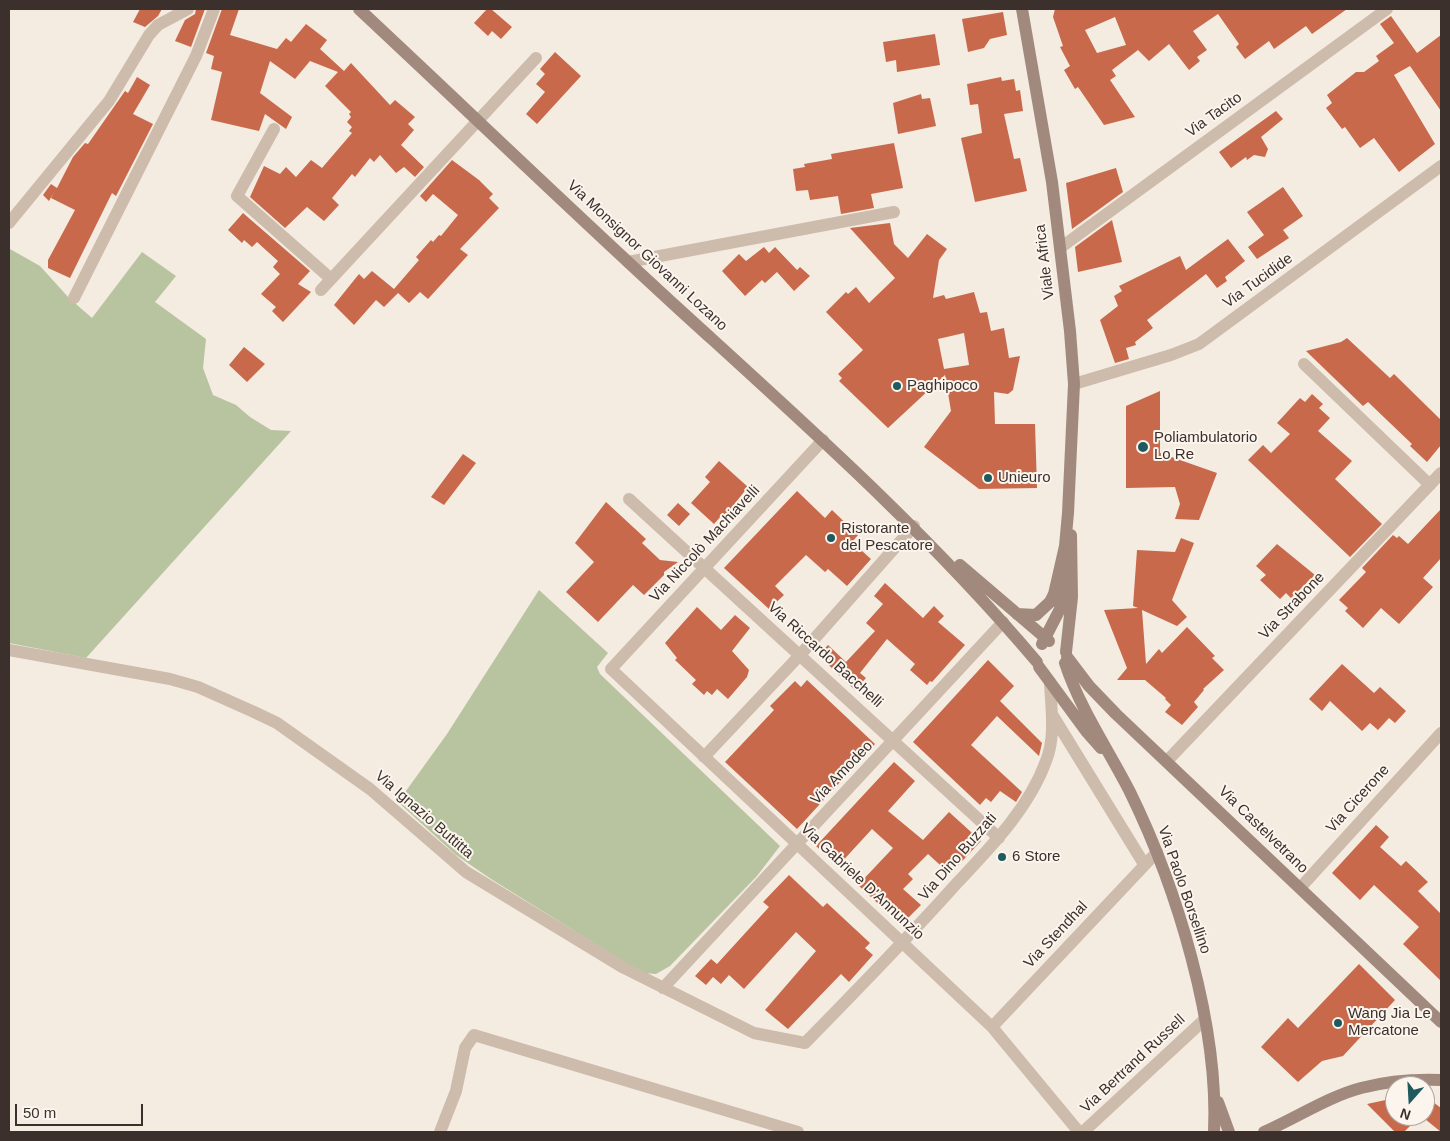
<!DOCTYPE html>
<html>
<head>
<meta charset="utf-8">
<style>
  body { margin:0 }
  #map { position:relative; width:1450px; height:1141px; overflow:hidden; background:#f4ebe1; font-family:Arial,sans-serif }
  canvas { display:block }
  .frame { position:absolute; inset:0; border:10px solid #3b302b; pointer-events:none }
  .north { position:absolute; left:1385px; top:1076px; width:50px; height:50px; box-sizing:border-box; background:#fbf5ee; border:1px solid #aea6a0; border-radius:50%; rotate:199deg; font-size:14px; font-weight:700; line-height:20px; text-align:center; color:#3b302b }
  .north::after { content:''; display:block; margin:auto; width:18px; height:22px; background:#1f5a5e; clip-path:polygon(50% 0,100% 100%,50% 72%,0 100%) }
  .scale { position:absolute; left:15px; top:1104px; width:128px; height:22px; box-sizing:border-box; border:2px solid #3b302b; border-top:0; padding-left:6px; font-size:15px; line-height:18px; white-space:nowrap; color:#3b302b; -webkit-text-stroke:4px #fbf5ee; paint-order:stroke }
</style>
</head>
<body>
<div id="map">
<canvas width="1450" height="1141"></canvas>
<div class="frame"></div>
<div class="north">N</div>
<div class="scale">50 m</div>
</div>
<script>
const ctx = document.querySelector('canvas').getContext('2d');
ctx.lineJoin = 'round';
function fillPath(path, color) { ctx.fillStyle = color; ctx.fill(path, 'evenodd'); }
function stroke(path, color, width, dash) { ctx.strokeStyle = color; ctx.lineWidth = width; ctx.lineCap = dash ? 'butt' : 'round'; ctx.setLineDash(dash || []); ctx.stroke(path); }
function label(font, color, halo, rows, align = 'center') {
  ctx.font = font + ' Arial,sans-serif'; ctx.lineWidth = 4; ctx.setLineDash([]); ctx.textBaseline = 'middle'; ctx.strokeStyle = halo; ctx.fillStyle = color; for (const [text, x, y, turn = 0] of rows) {
    ctx.save(); ctx.translate(x, y); ctx.rotate((+turn || 0) * Math.PI / 180); ctx.textAlign = isNaN(turn) ? turn : align; if (halo) ctx.strokeText(text, 0, 0); ctx.fillText(text, 0, 0); ctx.restore();
  }
}
fillPath(new Path2D(`
  M10,249l30,17 29,32 23,20 50,-66 34,24 -21,26 51,37 -3,29 10,27 23,10 14,12 21,13 20,1 -205,227 -77,-15z
  M539,590l69,63 -11,14 3,7 180,172 -23,30 -87,90 -14,8 -14,-1 -151,-94 -35,-24 -58,-53 49,-68z`), '#b8c4a0');
fillPath(new Path2D(`
  M140,9h22l-4,7 -13,11 -12,-5z
  M196,9h9l-14,38 -16,-6 10,-21 10,-6z
  M222,9h17l-9,26 47,14 9,-11 5,4 15,-18 21,16 -7,9 24,22 7,-8 39,42 5,-5 20,17 -7,7 6,6 -13,15 23,22 -9,10 -11,-10 -8,6 -16,-18 -6,7 -4,-4 -15,19 -3,-3 -20,24 7,7 -15,16 -17,-14 -22,21 -35,-31 14,-31 16,8 6,-7 10,10 15,-17 11,8 30,-35 -3,-2 3,-4 -5,-5 4,-5 -2,-3 2,-2 -26,-26 13,-14 -28,-11 -15,18 -25,-18 -10,32 32,24 -6,12 -21,-15 -6,17 -48,-11 11,-48 -11,-3 3,-13 -8,-3z
  M487,9h4l21,18 -11,12 -9,-8 -4,5 -14,-13z
  M1055,9h292l-35,25 -6,-8 -32,23 -5,-8 -24,18 -9,-12 3,-3 -21,-30 -25,17 14,19 -10,7 3,4 -11,9 -20,-26 -20,17 -11,-11 -26,20 4,6 -6,4 25,37 -31,8 -26,-38 -3,2 -11,-19 6,-4 -10,-19 3,-1 -10,-29zM1115,17l11,28 -29,8 -12,-23z
  M1003,12l4,23 -17,4 -6,9 -16,4 -6,-33z
  M1391,16l26,37 24,-18v76l-31,-45 -16,9 41,69 -36,28 -25,-34 -14,10 -15,-21 -3,2 -16,-21 6,-5 -5,-8 29,-23h8l15,-11 -3,-5 18,-13 -14,-19z
  M935,34l5,31 -43,7 -1,-12 -10,2 -3,-20z
  M555,52l26,24 -44,48 -11,-10 19,-22 -9,-8 9,-10 -5,-5z
  M137,77l13,8 -17,29 20,10 -37,72 -4,-3 -42,85 -22,-10v-8l27,-50 -24,-12 3,-6 -5,9 -6,-6 8,-11 6,4 16,-31 12,-14 3,1 37,-53 3,2z
  M1001,77l1,4 12,-2 2,12 4,-1 3,21 -19,3 10,45 6,-1 7,33 -52,11 -14,-64 21,-5 -4,-29 -8,1 -3,-21z
  M921,94l1,5 8,-1 6,28 -38,8 -5,-31z
  M1276,111l7,8 -22,18 7,12 -3,8 -11,-2 -7,5 -1,-3 -15,11 -12,-16z
  M894,143l9,45 -32,6 3,14 -33,6 -3,-18 -28,4 -2,-10 -12,1 -3,-22 12,-2 -1,-3 28,-5 -1,-5z
  M452,160l27,20 14,14 -4,4 10,10 -39,41 8,6 -40,44 -8,-7 -11,11 -11,-10 -14,14 -8,-7 -22,25 -20,-20 25,-31 5,5 8,-8 22,18 25,-29 -3,-3 15,-17 2,2 6,-7 2,1 17,-21 -25,-21 -7,8 -6,-6z
  M1116,168l7,24 -51,37 -6,-46z
  M1283,187l20,29 -20,14 6,8 -32,21 -9,-12 16,-12 -17,-23z
  M243,213l67,58 -12,13 13,8 -28,30 -11,-11 4,-4 -15,-13 19,-20 -7,-7 5,-6 -21,-19 -5,5 -8,-7 -2,3 -14,-13z
  M1112,220l10,42 -44,10 -3,-25z
  M890,223l4,21 14,14 19,-24 20,15 -8,11 -6,38 11,-3 2,4 28,-7 6,21 7,-1 4,19 13,-3 5,30 11,-2 -7,34 -5,4 -14,-2 1,32h40l2,64 -58,1 -55,-42 27,-36 -6,-36 -57,53 -49,-47 3,-3 -4,-4 25,-24 -37,-38 20,-20 2,2 8,-7 13,16 26,-25 -45,-50zM964,333l5,32 -25,4 -6,-30z
  M1228,239l17,22 -20,16 2,4 -10,7 -11,-14 -59,46 6,8 -18,14 1,3 -10,3 3,11 -14,4 -15,-43 18,-14 -4,-10 8,-5 -3,-5 61,-30 6,14z
  M764,247l5,6 6,-6 22,23 3,-3 10,9 -16,15 -17,-19 -12,11 -3,-3 -17,16 -23,-25 17,-17 7,7z
  M1347,338l43,40 4,-4 47,46v25l-14,17 -17,-16 2,-2 -44,-42 -5,4 -57,-55 35,-9z
  M244,347l21,17 -18,18 -18,-17z
  M1160,391v62l57,20 -18,47 -24,-1 5,-15 -5,-17 -49,1v-82z
  M1312,394l11,10 -4,4 11,10 -12,13 34,30 -17,18 47,45 -32,33 -102,-97 15,-15 8,8 19,-19 -13,-11 23,-25 5,4z
  M463,454l13,9 -32,42 -13,-8z
  M719,461l29,26 -24,30 -2,-2 -8,9 -23,-21 19,-21 -5,-5z
  M797,491l28,27 7,-8 26,25 -6,7 19,17 -24,27 -19,-17 -3,3 -19,-17 -31,31 9,9 -15,14 -45,-41z
  M606,502l40,37 -4,4 18,17 18,2 -14,10v3l-20,20 -11,-10 -35,37 -32,-30 28,-30 -19,-19z
  M678,503l12,11 -11,12 -12,-11z
  M1441,509v49l-18,20 10,9 -34,37 -18,-16 -18,20 -18,-17 3,-3 -9,-8 27,-28 -4,-4 31,-33 4,3 2,-2 9,8z
  M1181,538l13,5 -22,57 15,17 -10,9 -35,-16 4,54 13,-15 3,4 25,-26 28,29 -3,2 12,12 -21,19 1,1 -10,12 4,5 -16,18 -17,-13 6,-7 -6,-6 1,-1 -21,-18h-28l10,-12 -23,-58 34,-2 -5,-2 4,-56 38,2z
  M1277,544l38,31 -24,23 -5,-5 -6,6 -20,-19 6,-5 -10,-9z
  M885,583l38,35 11,-12 10,10 -6,6 27,23 -33,37 -2,-1 -3,4 -17,-15 5,-6 -28,-25 -27,34 6,5 -11,12 -37,-35 10,-10 18,17 29,-31 -9,-8 17,-19 -9,-8z
  M697,607l24,23 14,-15 15,13 -18,23 17,19 -2,7 -19,22 -11,-10 -5,6 -5,-4 -3,4 -12,-11 4,-4 -21,-20 2,-2 -12,-15z
  M988,660l26,26 -14,15 42,42 -3,13 -42,-40 -26,29 51,47 -6,10 -16,-11 -9,11 -5,-4 -6,7 -67,-63z
  M1342,664l32,29 6,-6 26,24 -11,12 -6,-5 -11,12 -8,-7 -8,8 -32,-30 -8,10 -13,-12z
  M807,680l68,64 -78,85 -72,-67 49,-52 -4,-4 25,-25 6,6z
  M894,762l21,19 -27,30 35,29 26,-28 32,29 -31,33 -22,-20 -20,20 5,5 -10,10 18,16 -20,20 -43,-40 35,-37 -21,-19 -34,37 -22,-20z
  M1376,825l13,12 -9,10 21,19 5,-5 22,21 -10,9 23,23v67l-38,-37 16,-17 -45,-42 -14,15 -28,-27z
  M789,875l34,32 4,-4 43,40 -5,5 8,7 -24,27 -8,-8 -53,55 -23,-19 51,-59 -20,-19 -52,57 -15,-14 -8,9 -8,-7 -7,8 -11,-9 16,-17 6,5 52,-57 -6,-5z
  M1359,964l36,36 -52,56 -21,5 -24,21 -37,-35 27,-29 10,10z
  M1425,1096l16,12v24l-16,-13z
  M1395,1098v18h25l-16,16h-9l-28,-28z`), '#c8694b');
stroke(new Path2D(`
  M274,129l-37,67 93,82
  M9,223l100,-122 40,-66 9,-10 30,-16
  M1060,248l327,-239
  M628,262l266,-50
  M321,290l215,-232
  M74,298l122,-242 18,-47
  M1304,364l126,121
  M1074,384l97,-29 28,-11 242,-178
  M823,440l-212,229 381,358 87,105
  M629,499l370,339
  M9,650l161,29 28,8 56,25 23,11 93,66 96,83 158,96 130,65 51,10c52,-53 103,-105 152,-160 34,-36 72,-75 89,-122 10,-25 5,-53 4,-79
  M1053,716l91,148
  M704,757l96,-102 114,-129
  M1167,761l274,-288
  M1300,888l141,-155
  M663,988l340,-366
  M992,1027l165,-175
  M440,1132l16,-41 9,-43 9,-13 324,97
  M1083,1132l121,-112`), '#cdbbac', 12);
stroke(new Path2D(`
  M359,9c107,100 213,202 321,301 125,114 248,223 357,352
  M960,565l89,76
  M1017,614l19,1 14,-13 4,-8 11,-48 3,-33 6,-129 -4,-53 -18,-149 -30,-173
  M1042,644l18,-35 4,-33
  M1066,652l6,-55 -1,-62
  M1067,657l22,29 27,28 325,308
  M1065,663c15,46 43,86 65,129 47,96 89,233 84,340
  M1039,667l47,64 15,17
  M1218,1102l11,30
  M1264,1132c30,-13 66,-36 97,-44 27,-7 53,-9 80,-8`), '#a18a7d', 12);
for (const [x, y, r, color] of [
  [897,386,5,"#1f5a5e"],
  [1143,447,6,"#1f5a5e"],
  [988,478,5,"#1f5a5e"],
  [831,538,5,"#1f5a5e"],
  [1002,857,5,"#1f5a5e"],
  [1338,1023,5,"#1f5a5e"]
]) { const dot = new Path2D(); dot.arc(x, y, r, 0, 2 * Math.PI); ctx.fillStyle = color; ctx.fill(dot); stroke(dot, '#fbf5ee', 2); }
label('15px', '#3b302b', '#fbf5ee', [
  ["Via Tacito",1214,115,-36],
  ["Via Monsignor Giovanni Lozano",647,256,43],
  ["Viale Africa",1045,262,-97],
  ["Via Tucidide",1258,281,-36],
  ["Via Niccolò Machiavelli",705,544,-47],
  ["Via Strabone",1292,606,-46],
  ["Via Riccardo Bacchelli",825,655,42],
  ["Via Amodeo",842,773,-46],
  ["Via Cicerone",1358,799,-48],
  ["Via Ignazio Buttitta",424,815,41],
  ["Via Castelvetrano",1263,830,44],
  ["Via Dino Buzzati",958,857,-49],
  ["Via Gabriele D'Annunzio",862,882,43],
  ["Via Paolo Borsellino",1184,890,71],
  ["Via Stendhal",1056,935,-47],
  ["Via Bertrand Russell",1133,1064,-43]
]);
label('15px', '#3b302b', '#fbf5ee', [
  ["Paghipoco",907,386],
  ["Poliambulatorio",1154,438],
  ["Lo Re",1154,455],
  ["Unieuro",998,478],
  ["Ristorante",841,529],
  ["del Pescatore",841,546],
  ["6 Store",1012,857],
  ["Wang Jia Le",1348,1014],
  ["Mercatone",1348,1031]
], 'left');
</script>
</body>
</html>
